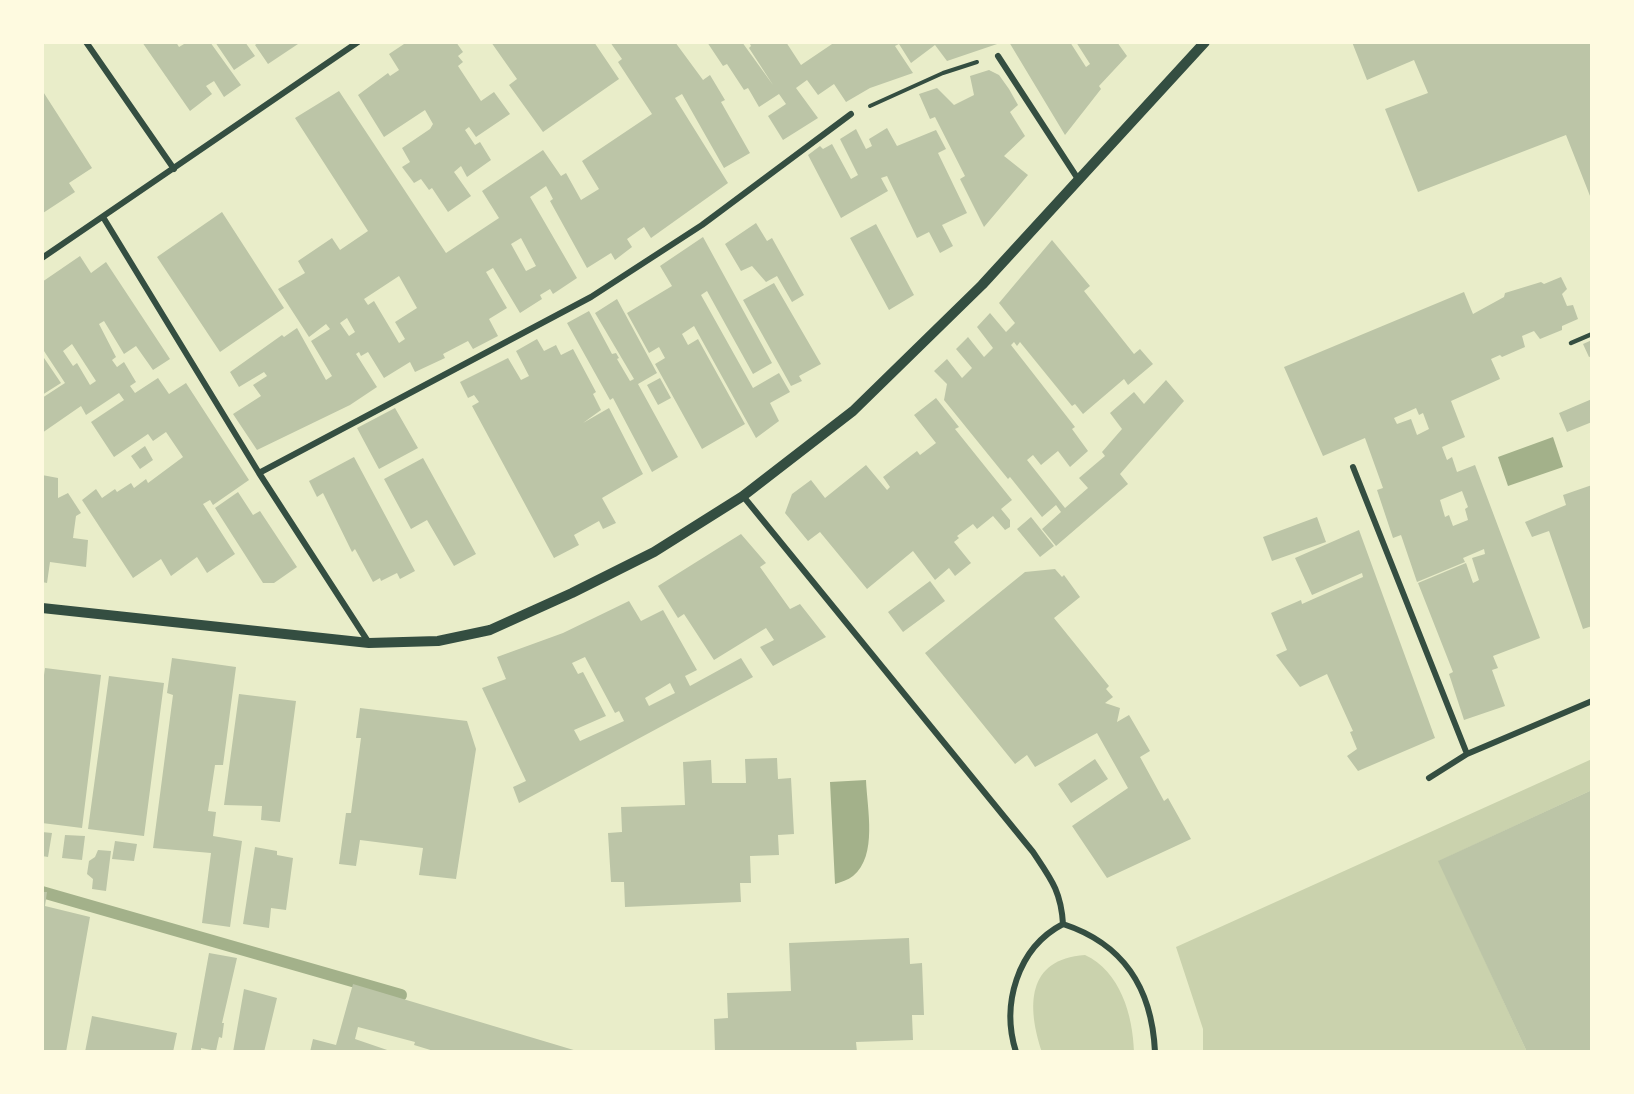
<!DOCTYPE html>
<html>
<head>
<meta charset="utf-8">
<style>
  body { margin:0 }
  #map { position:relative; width:1634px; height:1094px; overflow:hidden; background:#e9edc9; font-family:Signika,sans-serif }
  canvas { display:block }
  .frame { position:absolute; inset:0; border:44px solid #fefae0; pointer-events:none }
</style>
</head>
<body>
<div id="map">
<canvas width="1634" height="1094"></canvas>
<div class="frame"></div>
</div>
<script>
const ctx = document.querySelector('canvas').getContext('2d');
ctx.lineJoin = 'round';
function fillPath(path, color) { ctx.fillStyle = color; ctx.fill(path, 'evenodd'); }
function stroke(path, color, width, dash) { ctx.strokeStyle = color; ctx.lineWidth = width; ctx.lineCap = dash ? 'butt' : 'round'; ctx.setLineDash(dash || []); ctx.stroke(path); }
fillPath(new Path2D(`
  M1592,759v31l-153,71 88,191h-324v-23l-27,-82z
  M1085,955c35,16 48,60 49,97h-92c-15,-45 -16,-93 43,-97z`), '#cad2ad');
fillPath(new Path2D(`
  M1553,437l10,30 -55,19 -10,-29z
  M866,780c1,28 12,76 -13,96 -5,4 -12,6 -18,8l-5,-102z`), '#a3b18a');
stroke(new Path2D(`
  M42,892l359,103`), '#a3b18a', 12);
fillPath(new Path2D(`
  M142,42h34l3,5 5,-3 -1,-2h27l31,43 -17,12 -10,-16 -8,5 6,8 -22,17z
  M215,42h30l10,14 -21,14z
  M259,42h42l-33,22 -13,-19z
  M407,42h49l7,10 -5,4 5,6 -5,4 23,35 13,-9 16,22 -34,23 -7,-10 -4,3 10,15 5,-3 11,18 -24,17 -6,-11 -7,6 17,24 -23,16 -16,-24 -3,2 -8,-11 -7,4 -12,-16 8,-5 -8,-14 28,-19 3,-5 -8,-14 -41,27 -26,-42 30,-22 2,3 9,-6 -10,-16z
  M491,42h103l25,37 -76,53 -34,-47 8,-6z
  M610,42h65l28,38 7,-5 15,25 -4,2 29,51 -26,15 -42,-74 -7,4 53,85 -77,55 -7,-11 -17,12 5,8 -17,13 -4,-7 -24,15 -37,-67 3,-2 -7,-13 -16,11 47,81 -24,16 -3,-5 -10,6 2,4 -22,14 -27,-45 -7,4 21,36 -18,11 9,17 -25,13 -5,-8 -25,13 2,4 -30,14 -5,-10 -26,16 -16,-26 -7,4 -2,-4 -3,2 21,33 -27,18 -93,45 -24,-36 28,-18 -8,-11 14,-9 -3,-4 -25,15 -9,-15 52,-37 2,2 13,-9 29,52 6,-4 -21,-35 19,-12 -4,-5 -17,13 -31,-48 27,-16 -7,-12 34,-23 8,12 28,-19 -73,-113 44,-27 107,162 53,-35 -17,-27 61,-41 18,26 5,-3 15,27 18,-11 -17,-28 70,-47 -34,-52 4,-3zM521,238l15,28 -10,5 -15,-27zM399,276l18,32 -22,14 10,17 -6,4 -25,-42 -6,4 -4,-6zM347,318l8,14 -6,4 -9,-13z
  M707,42h35l31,43 -24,-37 2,-2 -2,-4h37l15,23 34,-23h168l-56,19 -12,-16 -24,18 -12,-19 -4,2 18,27 -43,15 -24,14 -12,-18 -16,11 -11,-15 -11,8 22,30 -35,22 -15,-24 18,-12 -7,-10 -20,13 -11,-19 -4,2 -17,-26 -4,2z
  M1009,42h61l16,25 4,-3 -14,-22h41l10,14 -28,30 2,3 -36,46z
  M1352,42h240v159l-26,-66 -148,57 -33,-83 43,-16 -14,-33 -47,20z
  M989,70l10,5 10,14 9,16 -8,7 15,24 -21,20 24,19 -44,52 -24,-48 5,-3 -30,-59 -5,2 -11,-25 18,-6 17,17 20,-10 -4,-19z
  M42,90l50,78 -23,15 6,9 -32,21z
  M887,128l10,18 39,-16 10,19 -8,4 29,60 -25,12 11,21 -13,7 -11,-21 -12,6 -30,-62 -6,2 7,13 -47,27 -33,-63 12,-9 3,3 9,-5 19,35 7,-4 -18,-36 16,-10 10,20 6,-3 -3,-7z
  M222,212l62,96 -64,44 -63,-95z
  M756,223l11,18 5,-3 32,57 -12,7 -15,-26 -11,6 -14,-16 -11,5 -16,-27z
  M876,224l38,71 -25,15 -39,-72z
  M703,237l69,126 -19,11 -46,-83 -6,4 52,93 26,-15 11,19 -20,11 9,18 -23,17 -62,-112 -12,8 6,11 10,-6 47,85 -43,25 -47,-85 10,-6 -6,-11 -10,6 -22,-40 45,-27 -12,-20z
  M1052,240l38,46 -6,5 50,63 6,-5 13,15 -25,21 -4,-6 -41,35 -8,-10 -3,2 -52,-64 -3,4 -3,-4 -3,3 64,82 -3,2 16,22 -18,16 -12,-16 -17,14 -8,-10 -6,5 38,48 23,-20 -9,-10 26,-22 -3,-4 20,-23 -12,-16 24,-21 10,12 22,-24 18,21 -64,73 8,10 -72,62 -14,-17 19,-17 -5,-7 -14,12 -32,-40 -2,2 -64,-79 3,-16 -13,-13 13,-12 15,19 10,-10 -16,-19 12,-12 16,20 9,-9 -16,-21 13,-14 16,19 9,-9 -16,-20z
  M80,256l11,17 15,-11 64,97 -17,11 -17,-24 -12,8 -20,-33 -5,3 17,33 -4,3 5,7 7,-5 12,20 -6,4 5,7 23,-15 11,16 17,-11 63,97 -36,25 -3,-5 -7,4 32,50 -28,19 -10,-16 -26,19 -10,-17 -28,19 -51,-78 14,-11 6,9 13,-9 2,3 14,-9 3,5 12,-9 2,4 35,-26 -17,-25 -13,9 -5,-7 -34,23 -23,-35 33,-22 -5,-7 -33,22 -5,-9 -39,27v-35l23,-15 -23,-35v-66zM72,344l24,37 -6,4 -13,-22 -4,3 -10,-15z
  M1561,277l6,12 -5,5 5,12 6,-1 5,14 -16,7v4l-22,9 -6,-8 -12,5 3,11 -23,10 -2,-2 -9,4 9,20 -49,22 14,36 -23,10 5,13 5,-3 5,15 18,-7 65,173 -47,18 5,12 -6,2 13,36 -41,14 -15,-46 4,-2 -35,-89 48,-20 7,20 6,-3 -7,-22 13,-4 -1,-5 -21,9 2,4 -48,20 -16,-47 -8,3 -16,-48 6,-2 -18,-50 -42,18 -39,-89 180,-75 9,22 31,-17 1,-4 36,-11 3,2zM1416,408l3,7 4,-2 6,16 -12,6 -6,-16 -14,5 -3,-6zM1462,491l6,16 -3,2 3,11 -15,6 -4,-11 -4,2 -5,-17z
  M774,283l47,81 -22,12 3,5 -11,5 -48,-86z
  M617,299l40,74 -19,11 40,73 -26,15 -39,-74 -3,2 -43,-77 22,-12 23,43 4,-1 3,5 -2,1 13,22 4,-2 -39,-66z
  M537,339l7,12 12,-6 5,10 12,-6 23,43 -3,2 8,16 -18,13 26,-15 34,66 -41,24 14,25 -13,6 -4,-8 -25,14 5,10 -25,13 -82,-152 7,-4 -5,-7 -6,3 -8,-16 48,-24 13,22 8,-4 -13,-25z
  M1592,340v16l-3,1 -6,-13z
  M42,355l19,28 -19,12z
  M660,378l11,20 -13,7 -11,-20z
  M936,398l23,29 -4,2 57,71 -11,9 9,11v7l-5,3 -12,-14 -16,13 -4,-5 -16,12 2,2 -5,4 17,21 -16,13 -6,-8 -14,12 -22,-29 -46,38 -47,-57 -12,9 -23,-28 7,-19 19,-14 14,18 41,-33 21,25 3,-3 -7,-10 34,-26 3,4 16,-12 -22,-28z
  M1592,399v23l-25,10 -8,-19z
  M395,408l23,40 -39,21 -22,-41z
  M145,446l8,14 -13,9 -9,-13z
  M354,457l61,114 -15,8 -3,-6 -16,8 -1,-3 -7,4 -18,-33 -3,3 -29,-59 -6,4 -8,-16z
  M423,458l53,96 -22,12 -27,-46 -16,9 -27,-50z
  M42,475l16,3v20l10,-5 13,20 -5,3 -3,22 15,2 -2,27 -36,-5 -3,21 -5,-1z
  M1592,485v141l-9,3 -34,-98 -17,6 -7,-15 41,-17 -3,-10z
  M238,492l15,23 7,-4 37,56 -23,16h-11l-48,-75z
  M1031,517l23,29 -14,11 -23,-28z
  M1317,517l9,25 -54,19 -9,-24z
  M1359,530l76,208 -77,33 -11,-15 10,-7 -7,-17 3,-1 -26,-57 -27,13 -24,-32 11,-5 -16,-37 30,-13 1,4 61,-27 -1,-4 -50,22 -17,-37z
  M741,534l25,29 -6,4 30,42 10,-5 26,33 -53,29 -13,-19 14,-7 -8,-12 -52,32 -30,-46 -6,4 -20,-32z
  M1055,569l7,8 2,-2 16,22 -26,21 55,68 -3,3 7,8 -8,6 15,5 -3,14 12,-7 21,36 -10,6 24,44 4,-3 23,41 -84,39 -35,-52 56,-38 -31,-55 -62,34 -8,-12 -12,9 -90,-111 100,-81z
  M930,581l15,20 -42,31 -15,-20z
  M629,601l12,20 22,-11 34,60 -12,6 5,10 51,-28 12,19 -234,126 -6,-16 13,-6 -44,-93 24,-9 -9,-22 66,-24zM585,657l30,56 4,-2 5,10 -44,20 -6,-11 32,-14 -23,-44 -5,2 -6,-11zM670,683l5,10 -26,13 -4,-8z
  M172,658l64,9 -13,98h-8l-7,46 8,1 -3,24 29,5 -12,86 -28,-4 9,-70 -58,-5 20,-153 -6,-2z
  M45,668l56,7 -19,153 -40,-5v-134z
  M109,676l55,7 -20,153 -56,-7z
  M239,694l57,7 -16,121 -19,-2 1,-14 -38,-1z
  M360,708l107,13 9,28 -20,130 -37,-4 4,-27 -63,-8 -4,26 -17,-2 7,-51h5l10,-75h-5z
  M777,758l1,21 13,-1 3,56 -16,1 1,20 -29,1 1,27h-11l1,19 -116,5 -1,-25h-13l-3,-49 14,-1 -1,-25 64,-2 -2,-43 28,-2 1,23h34l-1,-24z
  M1095,759l13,20 -37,24 -13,-19z
  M1592,790v262h-65l-89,-191z
  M42,832l10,1 -4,24 -6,-1z
  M65,835l20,1 -3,24 -20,-2z
  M115,841l22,3 -3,17 -22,-2z
  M255,847l22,4v4l16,3 -7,52 -15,-2 -2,20 -26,-4z
  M98,850l13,1 -5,40 -14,-2 1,-10 -6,-5 2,-13 6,-4z
  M42,892h5l-2,14 45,11 -24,135h-24z
  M909,938l1,26 12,-1 2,52h-12l1,25 -57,2 1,10h-142l-1,-33 14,-1 -1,-25 64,-2 -2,-48z
  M209,953l28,5 -15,65h2l-2,15 -3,-1 -3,14 -15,-3v4h-10z
  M353,984l224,67v1h-140l-23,-7 1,-3 -57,-15 -3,12 38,13h-83l3,-13 23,6z
  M244,989l33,9 -13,54h-31z
  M92,1016l85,17 -4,19h-88z`), '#bcc5a7');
stroke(new Path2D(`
  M870,106l73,-33 34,-11`), '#344e41', 4);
stroke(new Path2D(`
  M1571,343l21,-9`), '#344e41', 4.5);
stroke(new Path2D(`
  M86,42l88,127
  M998,56l80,123
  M103,217l156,256 110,170
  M42,258l316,-216
  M1353,467l114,287
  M259,473l332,-176 111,-72 149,-111
  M743,496l290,356c18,27 28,39 30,72
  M1429,778l38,-24 125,-53
  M1016,1052c-15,-47 1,-104 47,-128 61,20 89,64 92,128`), '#344e41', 6);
stroke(new Path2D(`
  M42,608l327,35 69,-2 52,-11 82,-37 82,-41 89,-56 110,-85 129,-126 223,-243`), '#344e41', 10);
</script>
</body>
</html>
